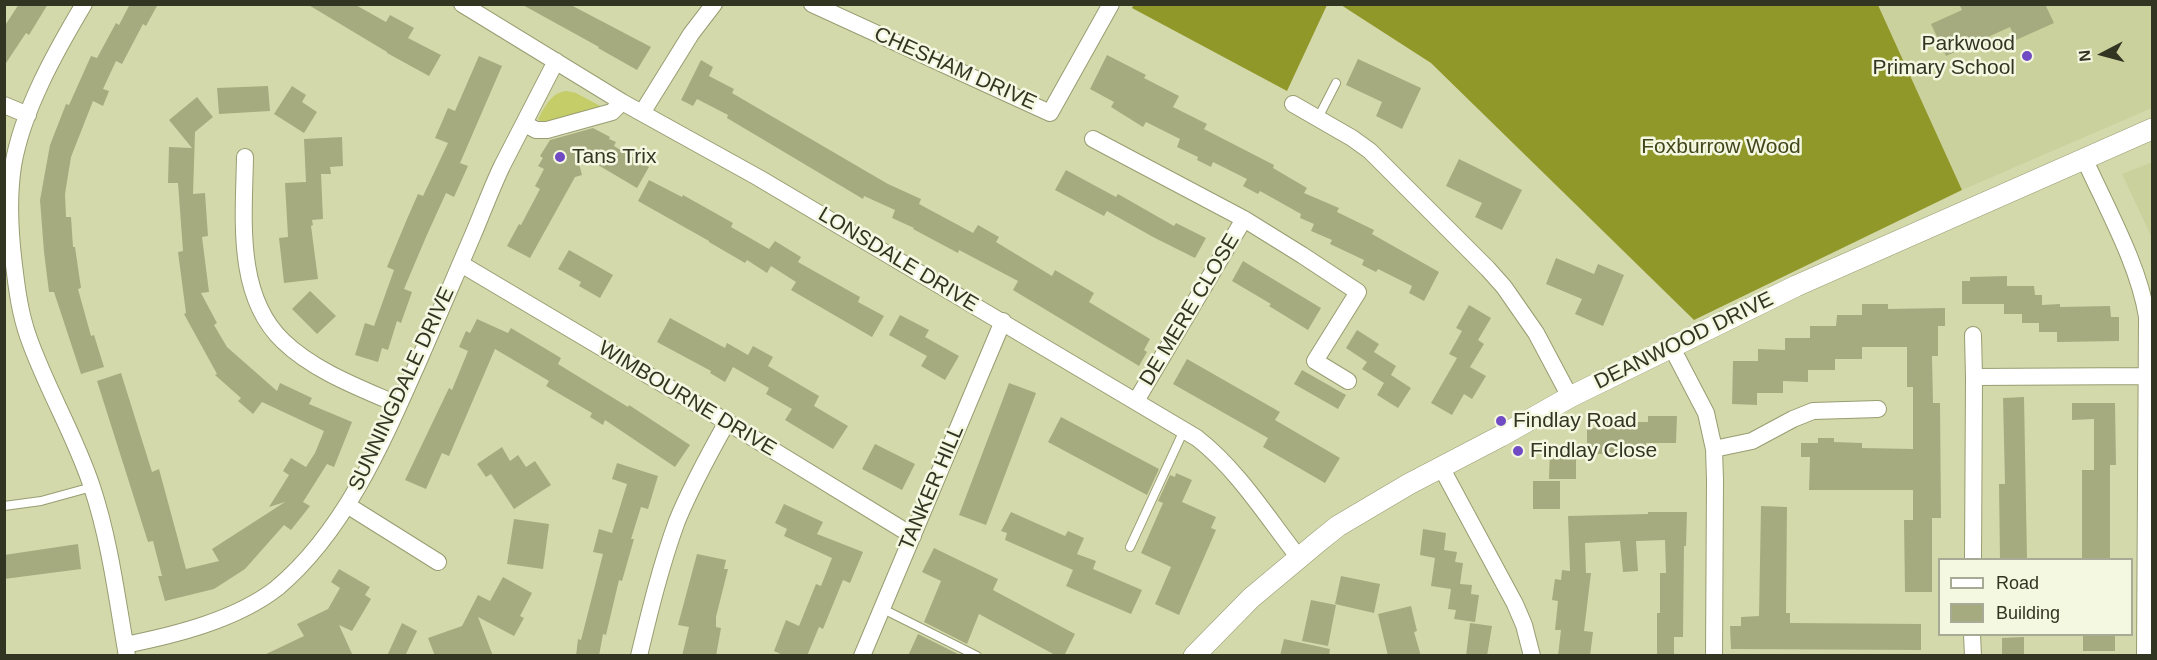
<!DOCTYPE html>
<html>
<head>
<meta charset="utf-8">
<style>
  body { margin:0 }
  #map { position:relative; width:2157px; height:660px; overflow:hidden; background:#d4d9ac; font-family:Arial,sans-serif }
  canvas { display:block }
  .frame { position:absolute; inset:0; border:6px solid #333523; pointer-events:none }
  .legend { position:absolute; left:1938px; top:558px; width:195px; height:78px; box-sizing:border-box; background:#f5f8e1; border:2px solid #a7aa95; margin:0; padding:8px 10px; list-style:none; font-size:18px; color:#333523 }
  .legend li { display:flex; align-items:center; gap:12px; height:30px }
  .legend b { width:30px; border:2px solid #a7aa95 }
  .north { position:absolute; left:2073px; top:24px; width:60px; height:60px; -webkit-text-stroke:4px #f5f8e1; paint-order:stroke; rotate:264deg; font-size:16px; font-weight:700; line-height:24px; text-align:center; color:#333523 }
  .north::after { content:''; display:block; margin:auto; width:21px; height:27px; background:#333523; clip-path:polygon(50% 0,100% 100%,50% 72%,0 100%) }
</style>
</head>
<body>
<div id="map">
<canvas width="2157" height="660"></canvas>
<div class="frame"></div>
<ul class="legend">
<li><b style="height:8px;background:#fff"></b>Road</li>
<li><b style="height:16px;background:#a6ab7f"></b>Building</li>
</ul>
<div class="north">N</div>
</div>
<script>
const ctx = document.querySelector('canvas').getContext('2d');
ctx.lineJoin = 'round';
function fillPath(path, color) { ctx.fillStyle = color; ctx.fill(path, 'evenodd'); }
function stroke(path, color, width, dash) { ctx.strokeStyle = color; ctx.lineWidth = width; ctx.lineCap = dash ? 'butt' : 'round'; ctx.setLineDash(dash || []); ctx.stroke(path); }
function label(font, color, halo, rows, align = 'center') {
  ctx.font = font + ' Arial,sans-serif'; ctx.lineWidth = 5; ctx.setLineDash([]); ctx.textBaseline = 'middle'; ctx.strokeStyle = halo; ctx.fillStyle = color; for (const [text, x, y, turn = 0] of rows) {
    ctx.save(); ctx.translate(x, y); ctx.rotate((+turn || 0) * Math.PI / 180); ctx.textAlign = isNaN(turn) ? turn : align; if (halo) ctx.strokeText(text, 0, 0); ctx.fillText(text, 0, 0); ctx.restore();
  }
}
fillPath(new Path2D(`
  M1878,5h274v103l-190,82z
  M2152,162v76l-30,-64z`), '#cbd19c');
fillPath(new Path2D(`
  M567,91l9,2 28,15 -61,16 -5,-5c7,-12 13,-27 29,-28z`), '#c5cd69');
fillPath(new Path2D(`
  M1134,4h193v1l-40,86 -155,-83z
  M1341,5h537l84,185 -268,130 -263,-257z`), '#91982a');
fillPath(new Path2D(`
  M19,4h29l-19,31 -3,-2 -22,33v-39z
  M130,4h28l-12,22 -3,-2 -21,40 -6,-3 -13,28 6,2 -6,15 -10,-5 -22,56 -6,37 1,23h5l2,30h2l6,41 -3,1 13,47 3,-1 10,32 -23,7 -27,-82h-5l-5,-40 -4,-52 10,-55 16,-41 3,1 22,-49 6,2 19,-35 3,2z
  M307,4h47l32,18 4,-7 24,13 -6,10 33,17 -12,21 -42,-23v-1z
  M521,4h48l82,43 -14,23 -39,-22 1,-1z
  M1959,4h86l9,19 -38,17 -6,-13 -64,29 -15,-32 31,-14z
  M1107,55l39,20 -2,3 35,18 -6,11 34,17 -3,5 70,36 -1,3 34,20 -3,5 35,15 -2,4 37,18 -2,4 67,38 -15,29 -15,-8 3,-7 -34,-17 -2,3 -14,-7 2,-5 -34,-16 2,-4 -21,-9 3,-7 -14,-6 1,-4 -41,-23 -2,3 -15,-8 4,-7 -34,-17 -2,5 -14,-7 1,-3 -21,-10 3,-8 -34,-17 -3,5 -32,-20 3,-5 -24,-13z
  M479,56l23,10 -42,97 8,3 -14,31 -8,-4 -20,44 -22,52 8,3 -11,31 -4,-2 -9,29 -6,-2 -4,14 -23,-7 10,-32 9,3 20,-56 -7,-3 20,-48 11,-25 5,2 25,-53 -13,-5 13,-30 7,3z
  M1358,59l63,29 -19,41 -26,-13 6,-14 -36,-17z
  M701,60l12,7 -4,9 25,13 -2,4 156,91 33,15 -2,5 54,29 5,-8 21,12 -3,5 56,34 3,-6 39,23 -5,9 61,37 -6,11 3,2 -8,14 -126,-76 5,-9 -59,-31 -1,3 -45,-24 1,-1 -22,-10 3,-8 -31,-14 -1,3 -136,-81 1,-3 -31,-16 -4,7 -12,-6z
  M268,86l2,25 -51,3 -2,-26z
  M292,86l14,9 -4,7 15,10 -13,21 -30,-19z
  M197,97l16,20 -18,15 -2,62 12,-1 3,43 -6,1 7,55 -8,1 16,30 -3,2 13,22 50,44 3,-8 32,15 -3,6 43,18 -18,45 -7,-3 -24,38 7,4 -19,24 -7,-5 -39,44 -31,20 -49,12 -7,-25h4l-9,-35 -5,1 -51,-161 24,-8 31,99 7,-3 27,100 33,-8 -7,-12 73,-47 -16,5 20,-32 -6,-4 8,-13 15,9 9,-14 9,-22 -62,-29 -9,12 -15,-13 3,-3 -26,-23 2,-1 -33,-60 2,-1 -8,-61 5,-1 -5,-68h-10l1,-36 23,1 -23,-28z
  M593,128l17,9 -1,2 7,3 -2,4 35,21 -12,21 -61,-36 6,23 -7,2 -45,81 -23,-12 12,-22 2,1 19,-36 -5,-3 9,-17 -6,-3 5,-8 -3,-2 10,-16z
  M342,137l1,29 -13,1 1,7h-10l2,45 -11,1 1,5 -2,1 7,53 -34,4 -5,-45 9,-1 -3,-54 21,-1 -2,-43z
  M1459,159l63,31 -20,40 -27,-13 7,-14 -36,-17z
  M1066,170l50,27 2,-3 56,32 2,-3 30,15 -11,20 -42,-21 -46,-26 -3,5 -49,-26z
  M649,180l33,17 1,-2 50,28 -2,4 38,22 6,-8 26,16 -3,5 62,35 -2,5 26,14 -12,21 -81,-47 5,-8 -25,-16 -4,7 -20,-13 -2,3 -36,-21v-1l-71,-40z
  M569,250l44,25 -13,23 -21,-12 2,-4 -23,-13z
  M1556,258l38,16 4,-10 26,11 -21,51 -28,-12 7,-15 -36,-15z
  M1243,261l78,47 -13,22 -39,-24 2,-2 -39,-23z
  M2007,276v10h27l1,9h7v10l18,-1v3l50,-1 1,11h8v24l-62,1v-10h-18v-9h-17v-9h-18v-10h-42v-23h8v-4z
  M310,291l26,25 -19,18 -25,-25z
  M1862,304h26v5l57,-1v18h-7v30h-6l1,47h7l1,115h-9v74h-27l-1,-72h9v-30h-104l1,-33h-9v-14h17v-5h16v4l28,1v5l51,1v-62h-6v-40h-45v12h-27v11h-27v12l-25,-1v12h-26v12l-25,-1 1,-43h25v-12l27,1v-12h25v-12h26l1,-11h25z
  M1469,305l22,13 -13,22 6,4 -14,23 16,9 -14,23 -8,-5 -12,21 -21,-12 26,-45 -8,-4 13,-23 -6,-3z
  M900,315l29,15 -4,7 34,19 -14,24 -24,-14 6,-10 -38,-21z
  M670,318l55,30 2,-5 21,12 5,-9 20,11 -5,9 51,30 -5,10 34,20 -15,23 -48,-29 7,-11 -26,-15 3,-6 -36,-21 -8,15 -15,-9 1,-2 -54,-29z
  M477,319l31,14 3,-5 50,30 -3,6 70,43 1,-2 61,40 -15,22 -70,-47 -2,5 -13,-8 2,-4 -46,-27 3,-5 -54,-32 -46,107 -7,-3 -16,36 -21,-9 44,-92 3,2 16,-39 -9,-4 7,-16 4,2z
  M1357,330l22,14 -5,8 22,14 -5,9 20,13 -13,20 -21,-13 7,-12 -22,-14 5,-7 -21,-14z
  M1187,359l93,53 -5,8 65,38 -15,25 -62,-36 5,-9 -95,-54z
  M1302,370l44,25 -8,14 -44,-25z
  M1009,383l27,10 -50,132 -27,-10z
  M2024,397l3,163h-27l-1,-76h6l-2,-86z
  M2072,403h43l1,62h-6v95h-28v-90h12v-51l-22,1z
  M1648,416h29l-1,27h-30v7h-30v4h-29v-26l30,-1v-5h31z
  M1061,417l98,52 -12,26 -99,-53z
  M875,444l40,20 -13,26 -40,-21z
  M502,447l8,14 8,-6 8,12 9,-6 16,24 -37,24 -23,-35 -5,3 -9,-13z
  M1550,450h26v29h-27z
  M617,463l41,13 -10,33 -7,-2 -10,32h3l-12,42 -3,-1 -13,55 -3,-1 -4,22h-23l2,-17 3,1 22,-86 -10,-2 6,-23 13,4 15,-49 -15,-5z
  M1176,473l16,7 -10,22 34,15 -5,11 5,2 -37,85 -24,-11 16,-37 -30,-14 22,-50 -5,-2 12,-26 5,2z
  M1533,481h27v28h-27z
  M784,504l39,18 -6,12 46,18 -13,31 -7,-3 -20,49 -4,-2 -12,29h-22l-11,-5 12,-31 13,6 17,-42 5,2 11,-28 -48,-22 3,-7 -12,-6z
  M1761,506l26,1 -1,106h4v10l131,1v26l-190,-1 -1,-23h11v-9l18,-1z
  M1011,512l54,24 3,-5 16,7 -7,16 19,7 -3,8 49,21 -11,24 -65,-28 7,-16 -68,-30 2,-7 -6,-2z
  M1648,512h39l-1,34h-2l-1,91h-9v19h-17v-43h3v-40h6l-1,-33 -29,1 2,30 -15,1 -3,-31 -35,2 1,30h5l-7,58 9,1 -3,24h-32l3,-26h-6l3,-29 -6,-1 3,-21 6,1 1,-10 8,1 -2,-55 80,-2z
  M514,519l35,5 -6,45 -36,-5z
  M1423,529l23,4 -2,17 13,2 -2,10 8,1 -3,21 12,1 -1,9 8,1 -4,27 -21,-3 2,-9 -8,-1 3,-20 -20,-3 4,-28 -15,-3z
  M78,544l3,25 -77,10v-24z
  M934,548l64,31 -5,11 82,44 -11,22h-7l-78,-42 -12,30 -43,-22 17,-41 -19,-9z
  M697,554l29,6 -2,9h4l-12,48v10l5,1 -5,28h-34l7,-29 -11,-2z
  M339,569l31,18 -5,8 6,4 -19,32 -13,-6 14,31h-91l42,-20 -7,-12 31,-15 12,-21 -9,-6z
  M1341,576l39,8 -6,29 -39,-9z
  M503,577l29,16 -12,23 4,2 -10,18 -36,-19 15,39h-58l-7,-18 34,-12 16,-31 12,6z
  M1311,600l25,5 -8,41 -26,-5z
  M1411,606l6,25 -3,1 7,24h-33l-10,-42z
  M402,623l15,8 -12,25h-18z
  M1470,623l22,3 -5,30h-21z
  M918,634l44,22h-54z
  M2083,634h32v17h-32z
  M2024,637v19h-22v-18z
  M1284,639l46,10 -1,7h-49z`), '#a6ab7f');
const service = new Path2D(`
  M1318,118l18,-35
  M4,506l37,-5 51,-14
  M1130,547l54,-117
  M881,608l96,48`);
const minor = new Path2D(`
  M84,4c-28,47 -62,107 -71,162 -5,33 -3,67 1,99 3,25 6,48 14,71 18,52 47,99 64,151 18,54 25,112 35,169
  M462,4l160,98 137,76 438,260c41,32 70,79 102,120
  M812,4l238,109 61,-109
  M1293,104l59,34 18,13 118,118 16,18 32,46 34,64
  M4,105l24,10
  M642,113l49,-79 23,-30
  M525,124l11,6h11l65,-18 10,-10
  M1093,139l151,80 58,36 56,37 -43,69 33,20
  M245,157c-1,60 -10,138 38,184 31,30 77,47 116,64
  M2084,158c22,49 55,107 63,159l-2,339
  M461,264l266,158 186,114
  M1973,335l1,42
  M1671,346l35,67 8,36 1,31 -1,176
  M1136,401l108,-182
  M1714,449l38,-8 41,-22 20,-8 65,-2
  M1441,467l74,137 9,21 8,31
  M347,505l91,57
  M1973,560l1,-183 173,-1
  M1972,634l1,22
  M125,645c50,-10 111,-25 152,-57 66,-55 105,-144 139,-221 19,-43 37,-86 56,-130 10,-23 19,-48 30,-71 18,-35 36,-70 54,-105
  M639,656c11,-46 22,-91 38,-135 14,-34 32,-67 50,-99
  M862,656l141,-335`);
const tertiary = new Path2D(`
  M1194,656l57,-58 67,-56 20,-16 71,-42 92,-48 69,-39 226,-111 356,-157`);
stroke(service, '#989d71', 10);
stroke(minor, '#989d71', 18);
stroke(tertiary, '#989d71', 22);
stroke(service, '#fff', 8);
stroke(minor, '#fff', 16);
stroke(tertiary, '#fff', 21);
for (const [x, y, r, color] of [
  [2027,56,6,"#704bc4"],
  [560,157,6,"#704bc4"],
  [1501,421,6,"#704bc4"],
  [1518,451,6,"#704bc4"]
]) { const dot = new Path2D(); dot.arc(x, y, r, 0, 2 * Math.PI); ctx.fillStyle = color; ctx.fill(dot); stroke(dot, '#f5f8e1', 2); }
label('21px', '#333523', '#f5f8e1', [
  ["Parkwood",2015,44,"right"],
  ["Primary School",2015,68,"right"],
  ["Tans Trix",572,157],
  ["Findlay Road",1513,421],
  ["Findlay Close",1530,451]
], 'left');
label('21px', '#333523', '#f5f8e1', [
  ["CHESHAM DRIVE",955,69,24],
  ["LONSDALE DRIVE",898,260,31],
  ["DE MERE CLOSE",1190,310,-59],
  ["DEANWOOD DRIVE",1684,341,-26],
  ["SUNNINGDALE DRIVE",402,389,-65],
  ["WIMBOURNE DRIVE",687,399,31],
  ["TANKER HILL",932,488,-67]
]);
label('21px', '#43461b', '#f5f8e1', [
  ["Foxburrow Wood",1721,147]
]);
</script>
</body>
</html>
